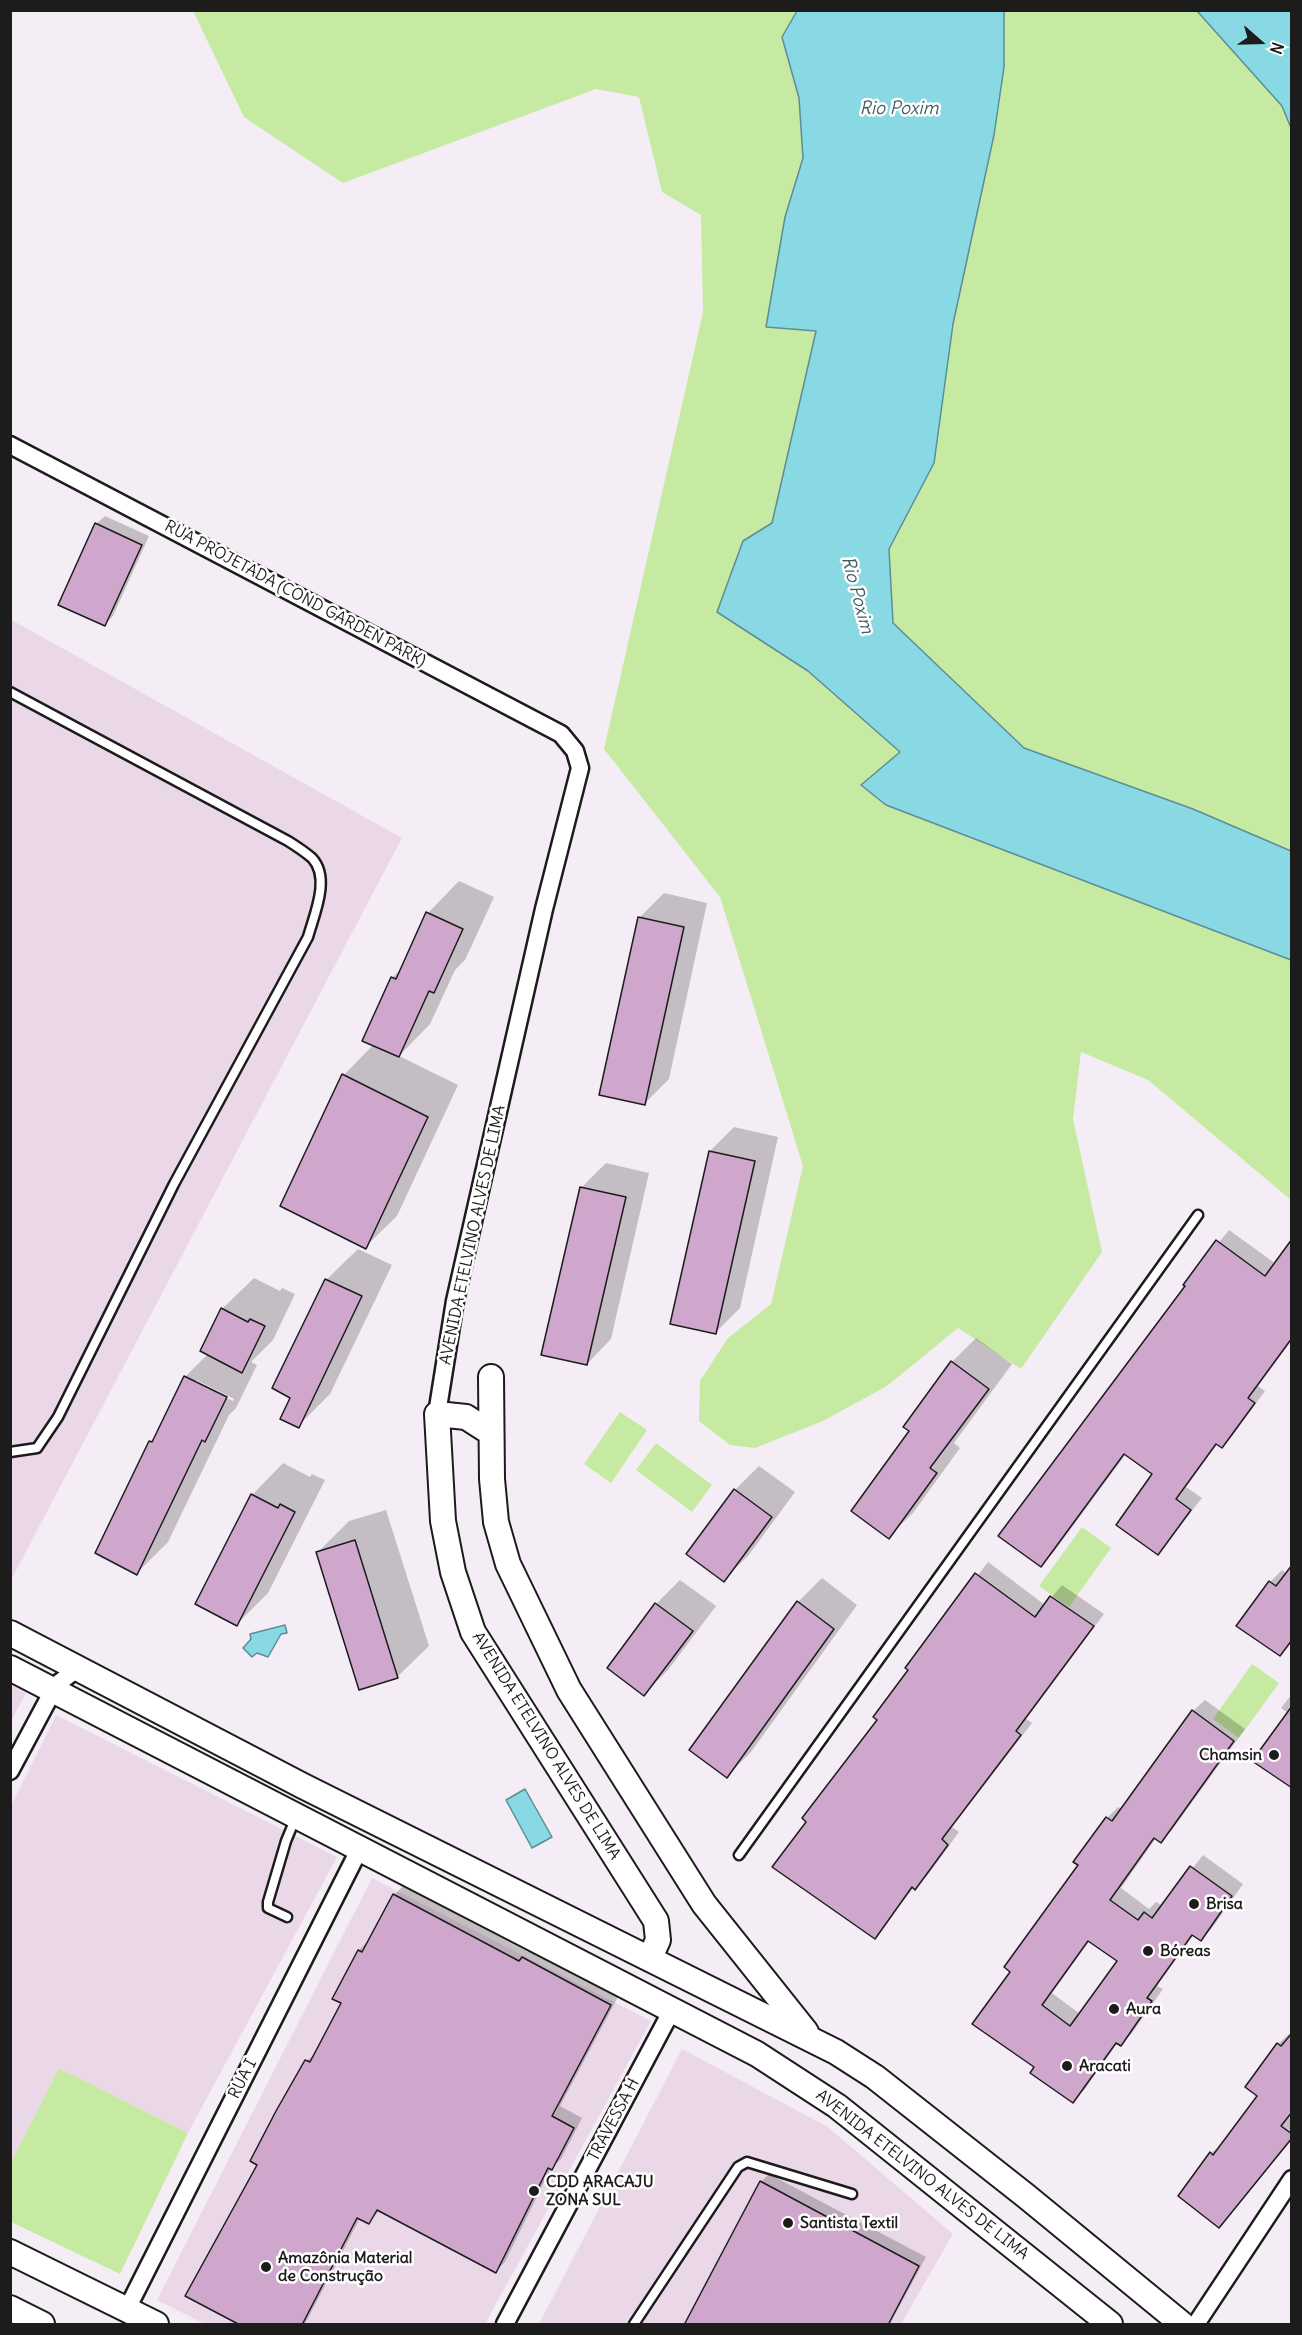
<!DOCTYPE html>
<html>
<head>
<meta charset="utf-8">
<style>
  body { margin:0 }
  #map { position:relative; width:1302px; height:2335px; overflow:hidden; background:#f5edf5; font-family:Delius,sans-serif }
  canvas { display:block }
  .frame { position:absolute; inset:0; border:12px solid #1c1c1c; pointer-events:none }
  .north { position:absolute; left:1230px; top:12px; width:60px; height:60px; -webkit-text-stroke:4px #fff; paint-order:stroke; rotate:110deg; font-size:16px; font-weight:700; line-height:24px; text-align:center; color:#1c1c1c }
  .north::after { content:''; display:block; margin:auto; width:21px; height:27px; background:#1c1c1c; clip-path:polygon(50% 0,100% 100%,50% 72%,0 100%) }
</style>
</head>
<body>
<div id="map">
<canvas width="1302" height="2335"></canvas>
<div class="frame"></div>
<div class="north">N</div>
</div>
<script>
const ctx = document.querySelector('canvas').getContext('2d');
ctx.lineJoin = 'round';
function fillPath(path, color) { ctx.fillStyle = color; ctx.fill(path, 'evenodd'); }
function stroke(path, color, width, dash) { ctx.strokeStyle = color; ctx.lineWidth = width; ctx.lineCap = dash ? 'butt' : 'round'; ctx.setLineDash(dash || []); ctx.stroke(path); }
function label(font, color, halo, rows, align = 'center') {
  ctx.font = font + ' Delius,sans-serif'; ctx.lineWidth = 5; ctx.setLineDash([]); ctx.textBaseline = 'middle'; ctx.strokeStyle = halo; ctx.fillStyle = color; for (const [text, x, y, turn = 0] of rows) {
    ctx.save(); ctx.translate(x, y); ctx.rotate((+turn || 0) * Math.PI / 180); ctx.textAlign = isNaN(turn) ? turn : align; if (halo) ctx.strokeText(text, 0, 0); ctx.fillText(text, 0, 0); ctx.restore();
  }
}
fillPath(new Path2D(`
  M10,619l392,219 -391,742z
  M11,1685l15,8 -15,28z
  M56,1715l281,142 -149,276 -129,-65 -48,94 -1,-354z
  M372,1878l279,143 -166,303h-280l-48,-24z
  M682,2049l146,78 125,107 -52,90h-362z`), '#ead8e9');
fillPath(new Path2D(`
  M193,11h1098v1189l-143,-120 -67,-28 -8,67 29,133 -81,117 -63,-41 -71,58 -64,35 -68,27 -25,-3 -31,-24 1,-40 28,-43 43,-34 32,-138 -83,-269 -116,-148 99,-437 -2,-97 -39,-23 -23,-95 -43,-8 -253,94 -99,-66z
  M620,1412l27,18 -36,53 -27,-19z
  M656,1443l56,42 -20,27 -56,-42z
  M1082,1527l29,21 -42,59 -30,-21z
  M1252,1664l27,19 -40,55 -26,-19z
  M59,2068l129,65 -68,141 -109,-52v-60z`), '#c7eaa3');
const water = new Path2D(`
  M797,11h207v56l-10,68 -41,189 -19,139 -45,86 4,74 131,125 169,61 98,42v109l-405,-155 -25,-20 39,-33 -92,-81 -91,-59 26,-71 29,-18 44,-192 -50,-4 19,-110 18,-59 -4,-60 -17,-61z
  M1197,11h94v117l-9,-22z
  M285,1625l2,8 -6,1 -13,23 -11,-4 -5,4 -9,-9 8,-9 -1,-5z
  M525,1789l27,48 -20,11 -26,-48z`);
fillPath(water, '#89d9e5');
stroke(water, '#5d8d95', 1.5);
fillPath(new Path2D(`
  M105,516l44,20 -36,80 -8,8 -9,-100z
  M459,881l35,16 -29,63 -10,10 -25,54 -31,32 59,29 -61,131 -32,31 -21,-172 30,-31 -10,-4 28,-62 11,-11 25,-54z
  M664,893l43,10 -38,176 -24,24 -6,-185z
  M734,1127l44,10 -38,171 -24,24 -44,-9 38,-172z
  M606,1163l43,10 -38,166 -24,25 -6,-176z
  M1229,1230l47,34 16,-19v95l-34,46 7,5 -32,44 -11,11 -4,-3 -32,44 16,11 -44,55 -4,-79 -28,-20 -73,99 -12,12 146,-279 -2,-2z
  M358,1249l34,16 -62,129 -32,32 -6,-29 34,-117z
  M254,1278l26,13 2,-3 13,6 -22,46 -22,22 6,3 -21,43 -7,7 -61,127 -31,31 13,-131 7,-7 28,-58 23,-23 14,-45zM196,1380l38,19 -1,2 -37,-17z
  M976,1338l36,26 -58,79 6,5 -47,65 -25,24 23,-106 -6,-5 47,-64z
  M283,1463l27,14 2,-3 13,6 -57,113 -31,31 15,-129z
  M759,1466l36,26 -47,64 -25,24 -35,-26 47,-64z
  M386,1510l43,136 -32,31 -80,-124 32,-32z
  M988,1562l57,43 17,-20 42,29 -78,105 6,4 -80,104 7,5 -32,44 -13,11 -39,50 4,-217 31,-50 -3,-3z
  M1292,1568v74l-12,12 -41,-29 31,-43 12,-12 5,4z
  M822,1578l35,27 -106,147 -24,24 71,-174z
  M680,1580l36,26 -48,64 -24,24 12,-90z
  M1292,1694v92l-4,-73 -7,-5z
  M1205,1700l40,29 -73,101 -11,11 -5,-3 -35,50 28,21 7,-7 7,4 40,-51 40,29 -31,44 -11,11 -7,-5 -37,52 6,3 -31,44 -11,11 -3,-2 -33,47 -12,12 -37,-34 -23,-95 94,-154 11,-11 4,2 71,-98zM1090,1940l29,21 -39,53 -28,-21z
  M403,1886l125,66 4,-3 87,46 -59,111 22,12 -21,41 -10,9 -46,94 -9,9 -116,-61 -11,12 -9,-4 -55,106h-62l16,-160 47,-103 11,-8 26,-50 -9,-5 25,-48 9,-9 26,-46z
  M1290,2033l2,107 -73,86 -8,-73 13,-10 35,-47 19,-52z
  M769,2174l157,83 -36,67h-204l75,-142z`), '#0003');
const building = new Path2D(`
  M95,523l47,22 -37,81 -47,-21z
  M426,912l37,17 -29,64 -5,-2 -30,66 -37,-16 29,-64 5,2z
  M638,917l46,10 -39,178 -46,-10z
  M342,1074l86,43 -62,132 -86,-43z
  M709,1151l46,10 -39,173 -46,-10z
  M580,1187l46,10 -39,168 -46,-10z
  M1292,1239v99l-44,60 7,5 -33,45 -6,-4 -40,55 15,11 -33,45 -42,-30 36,-51 -28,-20 -83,113 -43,-31 187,-250 -2,-1 33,-45 49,36z
  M325,1279l37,17 -63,132 -19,-9 10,-21 -18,-10z
  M221,1308l27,14 2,-3 15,7 -23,47 -42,-22z
  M951,1361l38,28 -59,79 7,5 -48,66 -38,-28 58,-80 -6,-4z
  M184,1376l43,21 -22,45 -3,-2 -65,135 -42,-22 54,-112 3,1z
  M734,1489l38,28 -48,65 -38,-28z
  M251,1494l27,14 2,-4 15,8 -58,114 -42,-22z
  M355,1540l43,138 -39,12 -43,-138z
  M1292,1565v75l-12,16 -44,-30 33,-45 7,5z
  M975,1573l60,44 15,-21 44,30 -78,105 5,4 -79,104 6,6 -33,45 -3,-3 -37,52 -103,-72 34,-45 -4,-4 75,-98 -4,-3 35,-47 -3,-2z
  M797,1601l37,28 -107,149 -38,-28z
  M655,1603l38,28 -49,65 -37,-28z
  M1292,1706v82l-40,-27z
  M1192,1710l42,31 -73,102 -7,-5 -44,62 28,20 6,-8 8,6 38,-52 42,30 -31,45 -9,-6 -45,63 5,3 -31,45 -5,-3 -43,60 -43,-30 4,-6 -62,-43 38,-52 -6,-5 74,-102 -5,-3 33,-45 6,4zM1088,1941l29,20 -47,65 -28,-21z
  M393,1894l126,67 3,-4 89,48 -59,111 22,12 -22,42 -4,-2 -52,105 -119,-63 -8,14 -12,-6 -55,107h-62l-55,-29 72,-131 -7,-4 26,-50 29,-51 5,2 31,-59 -9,-4 26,-49 4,2z
  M1292,2033v79l-11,14 11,8v4l-73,90 -41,-32 32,-44 3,3 44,-59 -12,-9 32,-44 4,3z
  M760,2181l159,85 -31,59h-204z`);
fillPath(building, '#cfa6cc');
stroke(building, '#1c1c1c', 1.5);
const lane = new Path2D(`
  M10,692l278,149c8,5 17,11 24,17 19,20 2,57 -4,79l-134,247 -116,233 -21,31 -27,4
  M739,1855l459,-640
  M287,1917l-19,-9v-6l18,-61 10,-24
  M634,2324l104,-157 9,-5 105,32`);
const street = new Path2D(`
  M10,445l551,289 14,17 5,17 -36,141 -89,392 -18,113
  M10,1771l46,-86 21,-16
  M127,2309l232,-459
  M505,2324l167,-314
  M1196,2324l96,-145`);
const secondary = new Path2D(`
  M491,1377l1,102 4,43 12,42 61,126 135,214 102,128
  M491,1433l-25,-16 -29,-3 6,107 10,51 20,60 183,289 2,19 -8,18
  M10,1633l293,153 533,266 39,25 151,119 156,128
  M10,1668l747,386 80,52 273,218
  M10,2252l146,72
  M10,2308l32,16`);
stroke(lane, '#1c1c1c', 13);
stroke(street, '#1c1c1c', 21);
stroke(secondary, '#1c1c1c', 28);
stroke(lane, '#fff', 8);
stroke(street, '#fff', 16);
stroke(secondary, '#fff', 24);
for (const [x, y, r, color] of [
  [1274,1755,6,"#1c1c1c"],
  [1194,1904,6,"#1c1c1c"],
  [1148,1951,6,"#1c1c1c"],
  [1114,2009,6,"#1c1c1c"],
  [1067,2066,6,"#1c1c1c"],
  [534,2191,6,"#1c1c1c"],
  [788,2223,6,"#1c1c1c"],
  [266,2267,6,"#1c1c1c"]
]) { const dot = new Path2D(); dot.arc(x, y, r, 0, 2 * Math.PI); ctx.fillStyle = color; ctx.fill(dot); stroke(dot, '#fff', 2); }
label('16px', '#1c1c1c', '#fff', [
  ["RUA PROJETADA (COND GARDEN PARK)",295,594,28],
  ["AVENIDA ETELVINO ALVES DE LIMA",473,1235,-78],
  ["AVENIDA ETELVINO ALVES DE LIMA",546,1746,58],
  ["RUA I",243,2079,-63],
  ["TRAVESSA H",614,2120,-62],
  ["AVENIDA ETELVINO ALVES DE LIMA",922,2175,38]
]);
label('bold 16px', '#1c1c1c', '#fff', [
  ["Chamsin",1262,1755,"right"],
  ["Brisa",1206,1904],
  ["Bóreas",1160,1951],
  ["Aura",1126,2009],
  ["Aracati",1079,2066],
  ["CDD ARACAJU",546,2182],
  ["ZONA SUL",546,2200],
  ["Santista Textil",800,2223],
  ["Amazônia Material",278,2258],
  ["de Construção",278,2276]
], 'left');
label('italic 18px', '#425e62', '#fff', [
  ["Rio Poxim",899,109],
  ["Rio Poxim",857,595,75]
]);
</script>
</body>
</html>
